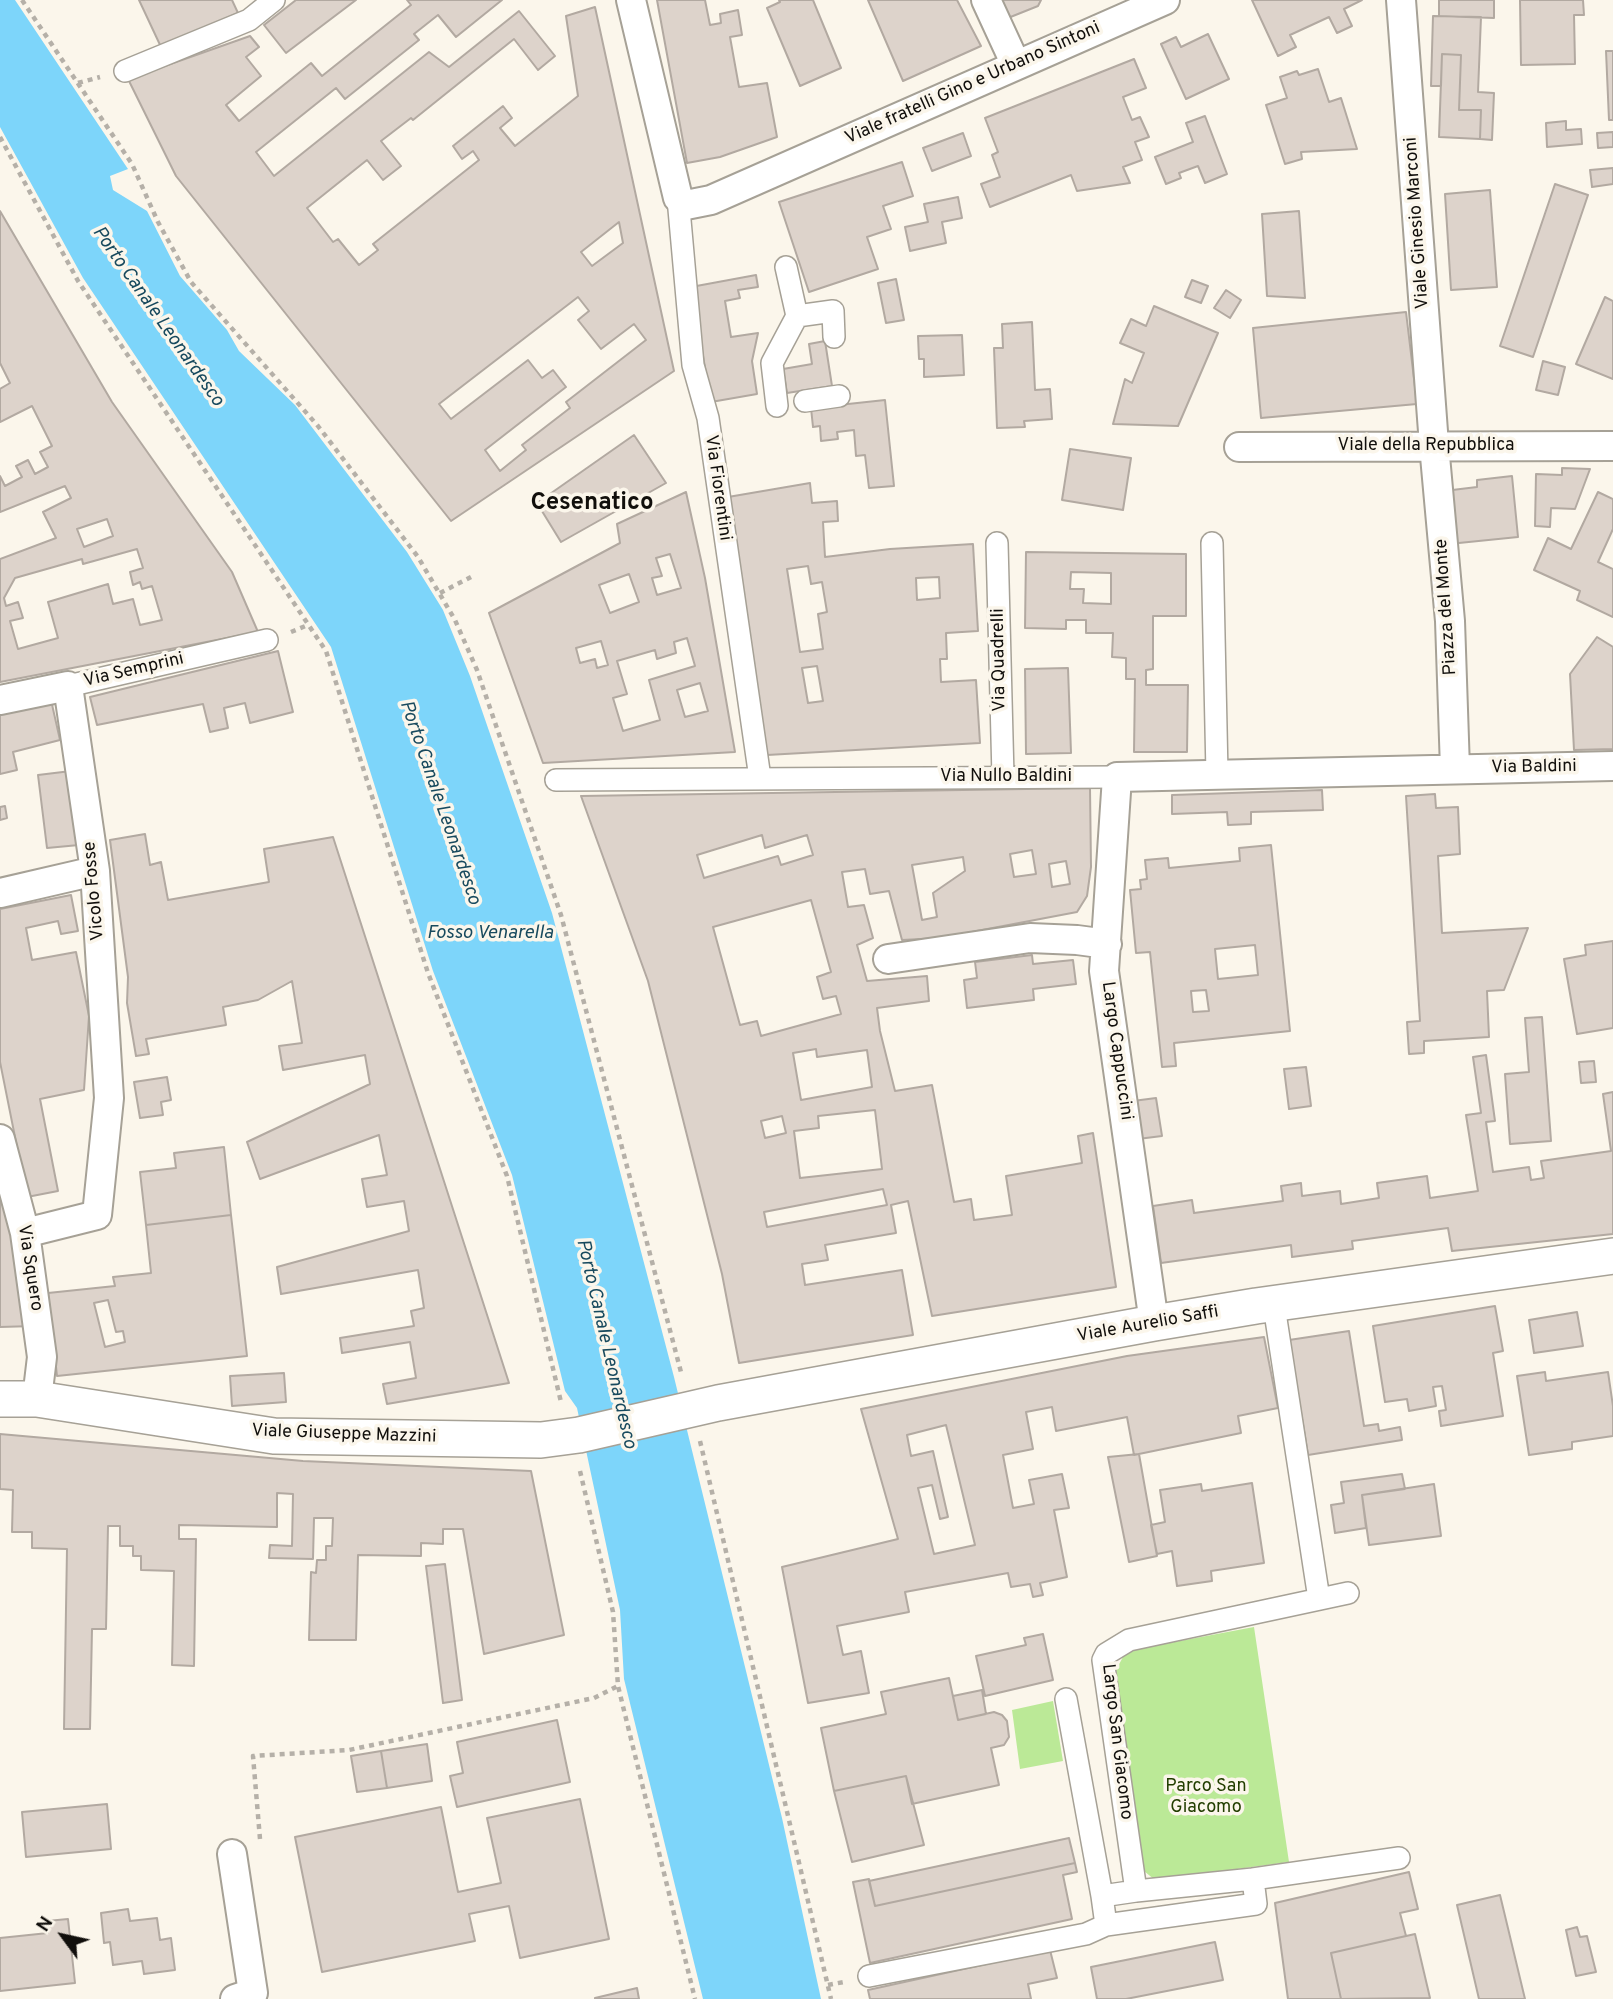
<!DOCTYPE html>
<html>
<head>
<meta charset="utf-8">
<style>
  body { margin:0 }
  #map { position:relative; width:1613px; height:1999px; overflow:hidden; background:#fbf6eb; font-family:Overpass,sans-serif }
  canvas { display:block }
  .north { position:absolute; left:28px; top:1901px; width:70px; height:70px; -webkit-text-stroke:5px #fbf6eb; paint-order:stroke; rotate:303deg; font-size:19px; font-weight:700; line-height:28px; text-align:center; color:#110f0c }
  .north::after { content:''; display:block; margin:auto; width:24px; height:32px; background:#110f0c; clip-path:polygon(50% 0,100% 100%,50% 72%,0 100%) }
</style>
</head>
<body>
<div id="map">
<canvas width="1613" height="1999"></canvas>
<div class="north">N</div>
</div>
<script>
const ctx = document.querySelector('canvas').getContext('2d');
ctx.lineJoin = 'round';
function fillPath(path, color) { ctx.fillStyle = color; ctx.fill(path, 'evenodd'); }
function stroke(path, color, width, dash) { ctx.strokeStyle = color; ctx.lineWidth = width; ctx.lineCap = dash ? 'butt' : 'round'; ctx.setLineDash(dash || []); ctx.stroke(path); }
function label(font, color, halo, rows, align = 'center') {
  ctx.font = font + ' Overpass,sans-serif'; ctx.lineWidth = 7; ctx.setLineDash([]); ctx.textBaseline = 'middle'; ctx.strokeStyle = halo; ctx.fillStyle = color; for (const [text, x, y, turn = 0] of rows) {
    ctx.save(); ctx.translate(x, y); ctx.rotate((+turn || 0) * Math.PI / 180); ctx.textAlign = isNaN(turn) ? turn : align; if (halo) ctx.strokeText(text, 0, 0); ctx.fillText(text, 0, 0); ctx.restore();
  }
}
fillPath(new Path2D(`
  M1254,1627l35,235 -134,18 -11,-9 -28,-201 7,-13 9,-7z
  M1053,1701l10,60 -43,8 -8,-59z`), '#bbe997');
fillPath(new Path2D(`
  M0,0h15l113,169 -18,7 3,14 34,21 33,65 47,54 12,21 56,54 112,147 36,58 27,66 82,237 122,464 108,441 39,181h-118l-79,-320 -4,-69 -43,-202 -12,-17 -53,-216 -79,-204 -102,-324 -248,-369 -83,-151z`), '#7dd5fa');
const building = new Path2D(`
  M139,0h93l6,13 -77,34z
  M296,0h60l-70,53 -22,-28z
  M407,0h95l-46,37 -18,-22 -24,19 5,6 -74,59 -9,-11 -80,64 18,24 155,-124 20,15 70,-56 36,45 -17,14 -24,-31 -101,81 -2,-2 -30,23 20,25 -18,14 -16,-20 -60,48 26,34 5,-3 21,26 19,-15 -5,-6 106,-84 -6,-9 -11,8 -9,-13 50,-40 9,12 -12,10 15,18 63,-50 -12,-80 29,-9 79,364 -223,150 -275,-345 -48,-97 122,-43 9,11 -13,10 15,19 -35,29 13,16 72,-58 11,13 89,-71zM619,222l4,21 -31,23 -11,-14zM578,297l11,14 -11,9 23,29 33,-25 12,16 -80,62 4,6 -48,37 4,5 -26,21 -15,-21 81,-63 -13,-17 -11,8 -14,-18 -77,59 -12,-15z
  M657,0h48l5,25 11,-2 -1,-9 18,-4 4,25 -12,2 9,50 28,-4 10,54 -57,20 -33,6z
  M779,0h34l28,68 -41,18 -33,-78 13,-6z
  M868,0h89l24,46 -78,35z
  M1001,0h40l-3,6 -30,12z
  M1252,0h110l-18,9 8,17 -15,7 -8,-16 -39,18 6,12 -18,9z
  M1439,0h55v18l-55,-2z
  M1520,0h63l1,15h-10l1,49 -54,1z
  M1433,16l48,1 -3,75 16,1 -2,47 -12,-1 1,-29h-22l2,-55 -19,-1 -1,32h-10z
  M1208,34l21,45 -43,20 -25,-55 15,-7 5,10z
  M1606,51h7v69h-4z
  M1442,54l19,1 -2,55h22l-1,29 -41,-2z
  M1134,59l12,29 -23,9 9,23 8,-3 9,20 -14,5 7,18 -19,7 7,16 -53,8 -6,-16 -81,32 -9,-23 19,-7 -8,-22 6,-3 -13,-34z
  M1318,69l11,33 12,-4 16,51 -56,3 1,7 -17,5 -19,-59 21,-7 -7,-21 17,-6 2,4z
  M1205,116l22,58 -22,9 -7,-17 -19,7 2,5 -15,6 -11,-27 38,-15 -7,-19z
  M1566,121v9l15,-1 1,15 -35,3 -1,-24z
  M1613,132v15l-15,1 -1,-15z
  M963,133l8,23 -39,15 -9,-23z
  M902,162l11,34 -30,10 8,23 -24,8 11,32 -69,23 -30,-90z
  M1613,168v16l-21,3 -2,-17z
  M1555,184l33,11 -55,162 -33,-11z
  M1490,190l7,97 -46,3 -6,-96z
  M958,197l4,21 -20,4 4,21 -36,8 -5,-24 23,-5 -4,-18z
  M0,211l112,191 120,170 26,60 -258,50v-123l56,-21 -13,-26 28,-14 -6,-12 -65,26v-36l5,10 17,-9 -6,-11 12,-6 7,14 13,-7 -8,-15 12,-6 -20,-40 -32,16v-33l10,-6 -10,-20zM107,519l6,17 -29,11 -7,-18zM137,549l6,19 -13,4 3,13 7,-3 2,7 10,-3 10,34 -22,5 -7,-26 -20,5 -5,-20 -60,18 10,36 -40,11 -8,-28 13,-3 -5,-16 -12,4 -2,-8 11,-20 67,-19 1,5z
  M1299,211l6,87 -38,-2 -5,-82z
  M756,275l2,12 -20,3 2,8 -15,3 6,36 27,-4 -6,28 5,33 -46,8 -20,-115z
  M896,279l8,41 -18,3 -8,-40z
  M1192,280l16,6 -7,17 -16,-6z
  M1226,290l15,10 -11,18 -16,-10z
  M1605,297l8,4v78l-37,-15z
  M1154,306l64,27 -40,93 -65,-2 12,-45 7,4 12,-30 -24,-10 11,-24 15,7z
  M1406,312l11,92 -156,14 -8,-90z
  M1032,322l3,68 15,-1 2,30 -28,2 1,6 -28,1 -3,-80h9l-1,-24z
  M962,335l2,40 -40,2v-18h-5l-1,-23z
  M825,341l7,45 -45,7 -4,-24 29,-5 -3,-20z
  M1543,361l22,6 -7,28 -22,-5z
  M885,400l9,86 -25,2 -4,-33 -9,1 -2,-26 -17,2 1,7 -17,2 -1,-15 -7,1 -2,-19z
  M634,435l32,48 -105,59 -24,-39z
  M1070,449l61,9 -8,52 -61,-10z
  M1562,468l28,1 -15,40 -24,-1 -1,19 -15,-1 1,-52 26,1z
  M1512,476l6,61 -69,7 -5,-53 33,-4v-7z
  M810,483l2,20 25,-2 1,20 -15,1 2,35 65,-8 83,-5 5,87 -32,2 1,26h-7l1,23 35,-2 4,63 -213,12 -39,-258zM808,566l3,18 11,-2 5,30 -9,2 5,35 -23,3 -13,-83zM939,577l1,21 -23,2 -1,-22zM817,666l6,35 -15,2 -6,-35z
  M686,492l19,86 30,174 -192,11 -54,-150 131,-70 -3,-19zM670,554l11,34 -24,7 -5,-17 10,-2 -6,-18zM629,574l10,28 -29,11 -11,-28zM687,638l8,28 -46,14 11,40 -37,11 -10,-33 14,-4 -10,-33 38,-11 2,9 19,-6 -2,-11zM601,641l7,24 -11,3 -2,-9 -15,4 -4,-15zM700,683l8,28 -23,6 -8,-27z
  M1598,492l15,7v30l-15,33 15,7v48l-36,-17 3,-9 -46,-21 14,-32 23,11z
  M1026,552l160,2v62h-33v53l-7,1v15h42l-1,67h-53l1,-73h-9v-21l-14,-1 1,-24h-27v-13h-20v9l-41,-1zM1071,572l40,1v31l-28,-1 1,-14h-14z
  M1597,637l16,10v102l-39,1 -4,-76z
  M278,651l15,61 -43,11 -5,-20 -21,5 4,20 -18,4 -7,-28 -106,21 -7,-28z
  M1068,668l3,85 -45,1 -1,-85z
  M51,700l9,40 -47,12 4,18 -17,4v-62z
  M71,771l8,74 -32,3 -9,-73z
  M1090,788l1,79 -4,29 -10,16 -137,26 -38,2 -13,-49 -19,3 -5,-25 -23,3 6,35 16,-2 9,33 -16,7 10,36 60,-5 2,25 -52,7 3,23 15,60 37,-6 22,117 17,-3 3,21 38,-5 -6,-39 76,-13 -4,-27 15,-3 23,154 -184,29 -24,-115 -17,4 5,28 -71,12 3,15 -26,4 3,21 97,-15 11,65 -174,28 -17,-89 -74,-293 -67,-185zM762,835l3,13 42,-13 6,20 -32,10 -3,-9 -74,22 -7,-23zM1032,850l4,24 -22,3 -4,-23zM963,857l2,14 -32,22 4,24 -15,3 -10,-55zM1066,861l4,23 -18,3 -3,-23zM811,900l20,72 -14,5 6,22 13,-3 5,18 -80,22 -4,-15 -17,4 -27,-98zM816,1049l1,8 50,-7 5,37 -71,13 -8,-47zM875,1110l7,59 -82,9 -6,-47 25,-3 -1,-12zM782,1116l4,17 -21,5 -4,-17zM883,1189l4,16 -120,22 -3,-15z
  M1322,790l1,20 -72,2v12l-23,1 -1,-13 -55,2v-19z
  M1435,794l1,14 22,-1 2,47 -22,2 4,77 86,-5 -24,62 -17,1 2,46 -65,4v12l-15,1 -2,-32 13,-1 -14,-225z
  M5,806l2,12 -7,2v-13z
  M145,834l5,31 11,-3 7,38 101,-18 -5,-33 69,-12 176,546 -122,21 -4,-20 33,-6 -6,-36 -68,11 -2,-15 74,-12 -3,-15 13,-3 -6,-38 -137,24 -4,-27 132,-36 -5,-30 -37,6 -5,-28 25,-4 -8,-40 -119,44 -13,-37 123,-58 -5,-29 -82,15 -4,-24 23,-3 -10,-62 -34,19 -35,7 3,18 -80,14 3,15 -13,2 -9,-53 1,-26 -18,-137z
  M1271,845l19,186 -116,12 2,23 -14,1 -12,-115 -14,1 -6,-63 11,-1 -1,-9 7,-1 -2,-19 23,-2 1,10 71,-7 -1,-13zM1255,945l3,30 -40,4 -3,-30zM1206,990l3,21 -16,1 -2,-21z
  M71,895l7,36 -17,3 -3,-13 -32,7 6,32 44,-8 13,64 -5,74 -44,9 18,92 -31,6 -27,-135v-153z
  M1613,941v87l-36,6 -13,-75 22,-4 -1,-10z
  M1032,955l1,9 40,-4 3,24 -43,5 1,11 -67,8 -3,-28 13,-2 -2,-16z
  M1542,1017l9,124 -41,3 -5,-70 24,-2 -4,-54z
  M1486,1055l9,66 -9,1 7,50 36,-5 2,13 13,-2 -3,-17 70,-10 -8,-57 10,-2v142l-161,17 -4,-23 -96,13 1,8 -61,8 -1,-12 -130,18 -8,-57 39,-6 2,13 89,-12 -2,-15 20,-3 1,13 38,-5 1,13 38,-6 -2,-15 50,-7 3,22 48,-7 -12,-76 15,-2 -8,-56z
  M1594,1061l2,21 -15,1 -2,-21z
  M1306,1067l5,39 -22,3 -5,-40z
  M167,1077l4,23 -10,2 2,13 -23,3 -6,-36z
  M1156,1098l6,38 -24,3 -5,-38z
  M224,1147l7,68 -85,10 -6,-53 36,-4 -2,-15z
  M0,1177l34,149 -34,1z
  M231,1215l16,141 -190,20 -9,-83 67,-7 -2,-9 38,-4 -5,-48zM108,1300l8,32 7,-1 2,11 -20,5 -11,-44z
  M1495,1306l8,45 -10,2 10,63 -62,10 -2,-15 7,-1 -4,-24 -9,1 3,19 -27,5 -2,-12 -22,3 -12,-76z
  M1577,1312l6,34 -49,7 -5,-33z
  M1349,1331l15,95 14,-2 1,7 21,-4 2,13 -94,15 -19,-115z
  M1264,1337l14,71 -40,8 3,17 -107,22 -7,-38 -71,14 -4,-24 -26,5 7,37 -30,6 10,53 21,-4 -5,-24 33,-6 7,34 -15,2 13,67 -27,6 3,12 -10,2 -3,-13 -19,3 -3,-14 -103,19 4,20 -72,14 6,29 18,-4 8,42 -61,10 -26,-136 116,-28 -37,-130 266,-53zM946,1425l29,120 -41,9 -16,-66 14,-3 8,34 8,-2 -15,-66 -22,5 -4,-21z
  M1545,1372l1,9 62,-9 5,34v30l-41,6v7l-43,6 -12,-79z
  M284,1373l2,29 -54,4 -2,-30z
  M0,1434l303,27 228,10 33,164 -80,19 -21,-125h-20v15l-22,-1v13l-63,-1 -2,85h-47l2,-68 5,1 1,-13h9v-14h6l1,-28h-19l-1,41 -44,-1 1,-13 22,1 1,-52 -16,-1v34l-98,-2v14h17l-2,127 -22,-1 2,-94 -33,-1v-14h-8v-10h-13v-20h-12l-2,103h-14l-2,100h-26l3,-180 -35,-1v-16h-20l1,-42 -13,-1z
  M1139,1454l18,102 -28,6 -21,-105z
  M1402,1474l3,15 -43,6 4,33 -31,5 -4,-28 13,-2 -3,-21z
  M1252,1483l12,80 -53,8 1,10 -35,5 -5,-35 -15,3 -6,-29 14,-3 -5,-32 41,-6 1,7z
  M1434,1484l7,52 -72,9 -7,-50z
  M445,1564l17,136 -19,3 -17,-137z
  M1043,1634l10,46 -68,16 -9,-40 50,-11 -2,-7z
  M949,1678l9,42 36,-8 8,3 5,6 2,16 -5,8 -13,3 8,37 -87,19 -6,-28 -72,15 -13,-63 65,-14 -5,-22z
  M982,1690l4,24 -28,6 -5,-24z
  M557,1720l13,62 -113,25 -7,-31 13,-3 -6,-31z
  M427,1744l5,37 -45,7 -6,-37z
  M381,1751l6,37 -30,4 -6,-36z
  M906,1776l18,69 -72,17 -18,-71z
  M580,1799l29,140 -89,19 -11,-52 -40,8 6,27 -153,31 -27,-135 146,-30 17,85 43,-9 -14,-65z
  M107,1804l4,45 -85,8 -4,-45z
  M1069,1838l6,25 -200,43 -6,-25z
  M1075,1863l2,9 -14,3 9,44 -202,44 -17,-81 16,-3 6,27z
  M1409,1872l9,37 -18,4 6,23 -75,17 10,46h-53l-13,-96z
  M1500,1895l25,104h-46l-22,-94z
  M128,1909l2,12 27,-3 3,22 11,-2 4,32 -31,4 -2,-13 -29,4 -3,-23 -6,1 -3,-30z
  M68,1919l7,64 -75,8v-53l48,-5 -1,-12z
  M1577,1927l3,10 7,-1 9,36 -20,4 -10,-46z
  M1415,1934l15,64 -89,1 -10,-46z
  M1215,1942l8,38 -97,19h-29l-6,-32z
  M1050,1950l7,28 -29,6 3,15h-161l-2,-9z
  M637,1988l2,11h-44v-1z`);
fillPath(building, '#ddd3cb');
stroke(building, '#b2a9a1', 2);
const pedestrian = new Path2D(`
  M125,71l124,-51 25,-20
  M678,198l15,167 15,53 52,360
  M786,267l11,49 36,-5 1,26
  M805,401l34,-5
  M777,406l-5,-43 25,-47
  M997,543l6,234
  M1212,543l5,231
  M68,686l199,-46
  M556,780l561,-3
  M1276,1319l43,280
  M1066,1699l36,197
  M1136,1891l117,-12
  M1106,1925l-4,-29 34,-5 -33,-231 3,-6 23,-14 219,-47
  M869,1976l217,-42 20,-9 150,-21 -3,-25 146,-21`);
const minor = new Path2D(`
  M631,0l47,198 8,7 25,-5 454,-200
  M986,0l30,65
  M1401,0l33,445 16,176 5,148
  M1239,447l374,-1
  M0,700l68,-14 27,185 14,227 -12,117 -72,18
  M0,893l95,-22
  M888,959l142,-21 47,2 30,4
  M0,1139l25,94 17,124 -5,42
  M1154,1323l-50,-352 13,-194 496,-11
  M232,1854l21,139 -18,6`);
const tertiary = new Path2D(`
  M0,1399h37l237,37 267,4 38,-5 139,-32 436,-80 102,-17 357,-50`);
stroke(pedestrian, '#a6a196', 24);
stroke(minor, '#a6a196', 32);
stroke(tertiary, '#a6a196', 38);
stroke(new Path2D(`
  M22,0l110,164 26,58 33,60 127,144 100,131 37,63 22,50 84,245 121,461
  M78,83l22,-6
  M0,137l78,144 248,370 102,322 79,203 54,226
  M440,593l31,-16
  M291,632l17,-7
  M700,1441l131,558
  M580,1471l33,141 5,74 77,313
  M260,1839l-7,-83 96,-6 245,-52 24,-12
  M828,1985l16,-3`), '#b5b0a8', 4.5, [5, 5]);
stroke(pedestrian, '#fff', 21);
stroke(minor, '#fff', 28);
stroke(tertiary, '#fff', 35);
label('18px', '#110f0c', '#fbf6eb', [
  ["Viale fratelli Gino e Urbano Sintoni",973,84,-24],
  ["Viale Ginesio Marconi",1418,223,-94],
  ["Viale della Repubblica",1426,446],
  ["Via Fiorentini",717,488,82],
  ["Piazza del Monte",1447,607,-94],
  ["Via Quadrelli",1000,660,-91],
  ["Via Semprini",134,671,-13],
  ["Via Baldini",1534,768,-1],
  ["Via Nullo Baldini",1006,777],
  ["Vicolo Fosse",95,891,-95],
  ["Largo Cappuccini",1116,1051,82],
  ["Via Squero",29,1268,81],
  ["Viale Aurelio Saffi",1148,1325,-10],
  ["Viale Giuseppe Mazzini",344,1435,2],
  ["Largo San Giacomo",1116,1742,83]
]);
label('18px', '#223e00', '#fbf6eb', [
  ["Parco San",1206,1787],
  ["Giacomo",1206,1808]
]);
label('italic 19px', '#184a5e', '#fbf6eb', [
  ["Porto Canale Leonardesco",157,317,55],
  ["Porto Canale Leonardesco",439,803,71],
  ["Fosso Venarella",490,934],
  ["Porto Canale Leonardesco",605,1344,77]
]);
label('bold 24px', '#110f0c', '#fbf6eb', [
  ["Cesenatico",592,504]
]);
</script>
</body>
</html>
